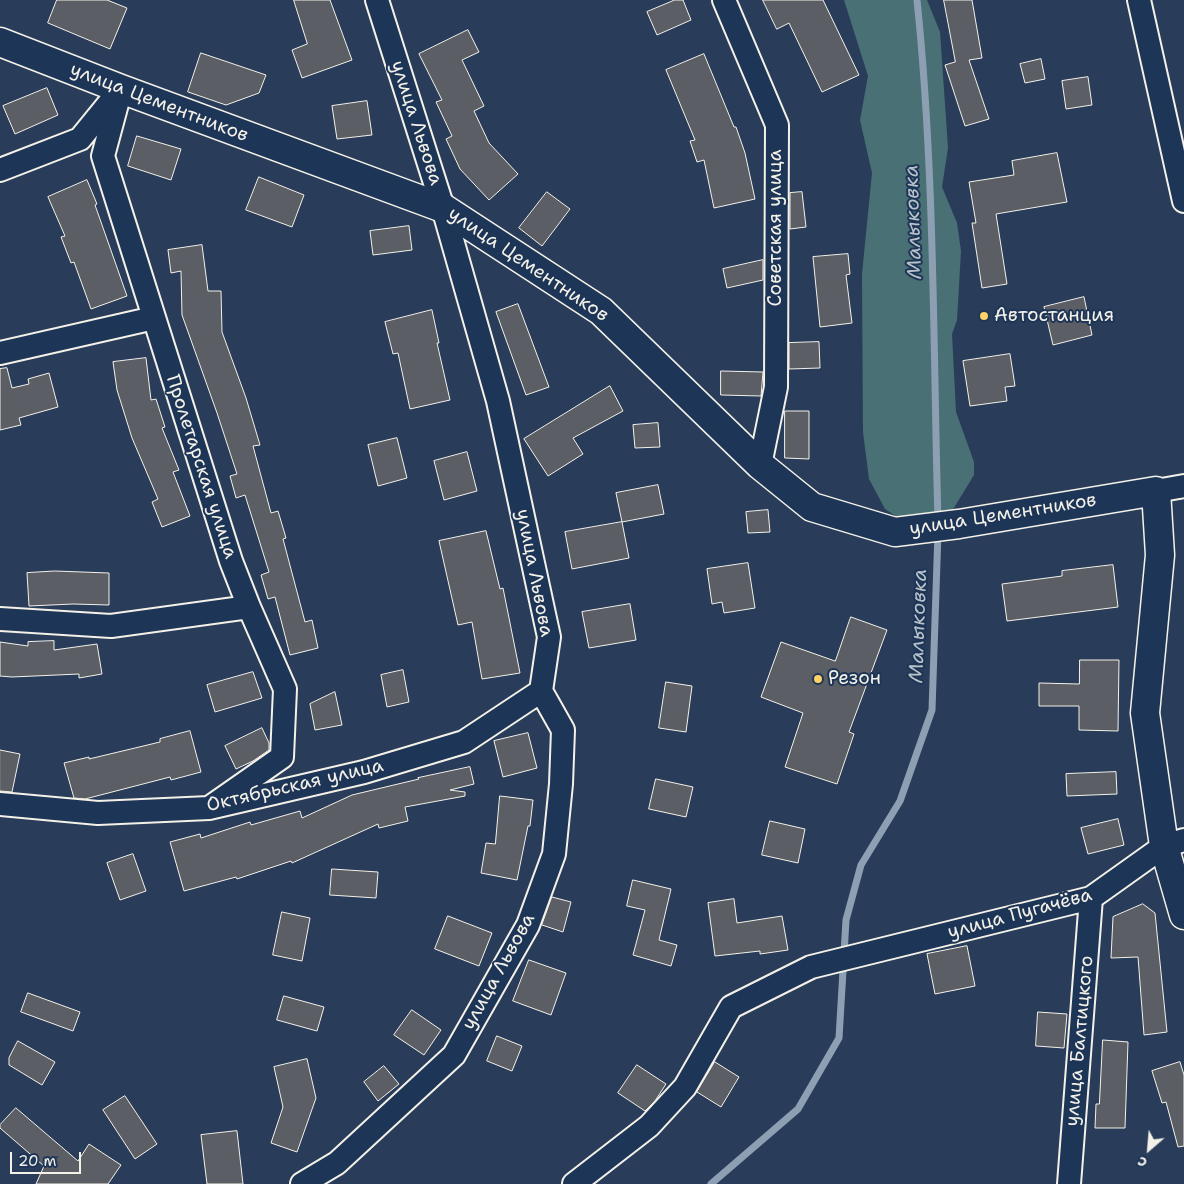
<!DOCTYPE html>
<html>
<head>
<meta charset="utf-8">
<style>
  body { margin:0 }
  #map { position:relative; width:1184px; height:1184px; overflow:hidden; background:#293d5a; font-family:"Shantell Sans",sans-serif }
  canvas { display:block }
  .north { position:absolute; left:1124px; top:1124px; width:50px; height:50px; -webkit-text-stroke:4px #1d3557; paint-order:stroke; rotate:207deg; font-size:14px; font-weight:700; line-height:20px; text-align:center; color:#f4f1e8 }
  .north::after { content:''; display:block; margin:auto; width:18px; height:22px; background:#f4f1e8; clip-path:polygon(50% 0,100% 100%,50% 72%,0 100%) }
  .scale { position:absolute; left:10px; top:1152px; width:71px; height:22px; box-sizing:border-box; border:2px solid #f4f1e8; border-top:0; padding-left:6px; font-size:15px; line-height:18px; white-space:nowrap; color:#f4f1e8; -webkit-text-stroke:4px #1d3557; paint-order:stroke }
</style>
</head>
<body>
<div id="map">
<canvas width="1184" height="1184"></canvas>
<div class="north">С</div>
<div class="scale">20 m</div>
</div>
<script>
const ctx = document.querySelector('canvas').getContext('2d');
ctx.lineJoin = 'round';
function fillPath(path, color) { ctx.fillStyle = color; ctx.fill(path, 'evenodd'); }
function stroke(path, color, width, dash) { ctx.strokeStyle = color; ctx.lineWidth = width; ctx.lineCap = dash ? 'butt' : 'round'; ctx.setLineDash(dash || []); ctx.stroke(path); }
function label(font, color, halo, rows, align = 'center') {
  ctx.font = font + ' "Shantell Sans",sans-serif'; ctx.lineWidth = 4; ctx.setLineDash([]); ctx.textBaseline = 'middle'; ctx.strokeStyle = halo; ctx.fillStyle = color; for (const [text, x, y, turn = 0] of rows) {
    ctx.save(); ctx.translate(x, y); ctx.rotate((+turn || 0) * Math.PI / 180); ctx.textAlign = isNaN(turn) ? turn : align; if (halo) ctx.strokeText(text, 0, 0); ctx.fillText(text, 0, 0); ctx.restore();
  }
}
fillPath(new Path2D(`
  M844,0h83l13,32 8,116 -6,39 15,36 4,28 -4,69 -5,14 4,78 18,50v13l-22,36 -41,8 -14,-2 -12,-8 -16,-30 -6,-47 -1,-158 10,-101 -12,-53 8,-44z`), '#497074');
stroke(new Path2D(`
  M917,0c18,173 16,347 21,521
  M711,1184l87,-75 41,-71 7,-118 15,-55 39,-64 32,-91 6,-178`), '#8da0b3', 7);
const building = new Path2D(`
  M57,0h50l20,8 -17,41 -62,-26z
  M294,0h36l22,60 -50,18 -10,-28 15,-6z
  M675,0h8l8,20 -34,15 -10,-23z
  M763,0h60l36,75 -37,17 -33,-69 -12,6z
  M944,0h28l10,58 -13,2 20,59 -24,7 -20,-61 10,-3z
  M468,30l11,22 -17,8 22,46 -10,5 15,32 29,31 -29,26 -29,-31 -14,-30 6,-3 -16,-34 6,-2 -23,-46z
  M201,53l65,22 -7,18 -33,12 -38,-13z
  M704,54l30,73h2l9,26 10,46 -41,9 -10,-48 -7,2 -7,-21 5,-1 -29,-70z
  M1041,59l4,20 -20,4 -5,-19z
  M1088,77l4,28 -26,4 -4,-28z
  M47,88l11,27 -43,19 -12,-28z
  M367,101l5,34 -35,4 -5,-33z
  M137,136l44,13 -10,31 -43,-14z
  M1057,153l10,49 -71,12 11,70 -25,4 -10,-65h4l-7,-41 45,-7 -2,-14z
  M259,177l45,18 -12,32 -46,-17z
  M87,180l10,24 -2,1 32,91 -36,13 -17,-47 -3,1 -10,-26 4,-1 -17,-39z
  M547,192l23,17 -28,37 -23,-18z
  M802,192l4,35 -16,2v-36z
  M409,226l3,24 -39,5 -3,-24z
  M202,245l6,46h13l1,41 24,66 14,47 -7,1 18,67 7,-2 8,27 -3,1 22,83 7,-2 6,28 -28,7 -15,-58 -7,2 -7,-24 8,-3 -24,-77 -9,3 -6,-22 7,-2 -20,-61 -35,-98 -1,-44 -10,2 -3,-23z
  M848,254l2,20 -4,1 6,48 -32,4 -7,-70z
  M763,260v20l-36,8 -4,-19z
  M1084,297l8,38 -39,10 -9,-38z
  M518,304l31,83 -23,8 -30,-83z
  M432,310l7,33h-2l13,57 -40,9 -12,-56 -5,1 -8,-32z
  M819,342l1,26 -31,1v-26z
  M1010,354l5,32 -10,1 2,14 -37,5 -7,-45z
  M146,358l5,42 5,-1 9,28 -3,1 17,42 -6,2 17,44 -28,11 -10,-25 6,-3 -26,-61 -15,-48 -4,-28z
  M7,368l5,20 17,-4 -1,-5 21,-6 9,34 -39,11 2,7 -21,5v-61z
  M721,371l42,1 -2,24 -40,-1z
  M610,386l13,25 -50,27 10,16 -35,22 -24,-37z
  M785,411h24v48l-24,-1z
  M658,423l2,24 -25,1 -2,-23z
  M397,438l10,40 -29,8 -10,-41z
  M467,452l10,39 -33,9 -10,-39z
  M658,485l6,29 -42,8 -6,-29z
  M768,510l2,22 -22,1 -2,-21z
  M622,522l7,36 -57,11 -7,-37z
  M486,531l14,58 3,-1 17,85 -38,6 -10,-57 -14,3 -19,-84z
  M748,563l7,45 -31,5 -2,-11 -10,2 -5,-35z
  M1113,565l5,42 -111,14 -5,-37 60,-8v-5z
  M55,571l54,2v32l-36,-1 -44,2 -2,-33z
  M630,604l6,36 -47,8 -7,-36z
  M851,617l36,13 -38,102 5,2 -17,50 -52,-17 18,-54 -42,-16 20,-55 54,19z
  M54,641v9l43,-6 5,30 -23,4v-4l-67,3 -12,-1v-34l28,4v-4z
  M1080,660h39l-1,71 -39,-1v-24h-40v-23l40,1z
  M403,670l6,32 -22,5 -6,-32z
  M253,672l9,26 -47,14 -8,-27z
  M666,682l26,4 -6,46 -27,-4z
  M335,692l7,33 -27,5 -5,-26z
  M262,728l7,15v7l-16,11 -17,8 -11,-23z
  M190,731l11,41 -30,8 -1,-3 -85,22 -11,-1 -10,-35 25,-6v2l71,-17v-3z
  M528,733l9,35 -34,9 -9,-36z
  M0,750l20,4 -8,38 -12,-1z
  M470,767l4,17 -24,6 15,2v4l-60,11 3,14 -29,7 -1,-4 -86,39 -1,-2 -54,18 -1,-2 -52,14 -14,-49 30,-8 1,4 49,-16 1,3 49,-14 2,7 50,-23 67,-16 -1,-1z
  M1116,772l1,22 -50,2 -1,-22z
  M656,779l37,8 -7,30 -37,-8z
  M500,796l33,4 -3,26h-2l-11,54 -36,-7 5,-30 9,1z
  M1118,819l6,26 -36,9 -7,-26z
  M770,821l35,8 -7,34 -36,-8z
  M133,854l13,37 -26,9 -13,-37z
  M332,869l46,3 -2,26 -46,-3z
  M633,880l38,9 -12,51 18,5 -6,21 -38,-11 12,-45 -18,-4z
  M552,897l19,5 -8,30 -21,-7z
  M734,899l3,24 45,-7 6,34 -28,4v-3l-45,5 -7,-53z
  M1143,904l12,9 12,119 -23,3 -6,-78 -27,1 2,-41z
  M282,912l28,6 -8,43 -29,-6z
  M448,916l44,17 -13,33 -44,-17z
  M967,946l8,40 -40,8 -8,-40z
  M529,960l37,13 -15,42 -38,-14z
  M28,993l52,19 -7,19 -52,-19z
  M284,996l40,11 -7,24 -40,-11z
  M412,1010l29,20 -17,25 -30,-20z
  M1038,1012l29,2 -3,34 -28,-2z
  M497,1036l25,10 -10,25 -25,-10z
  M1103,1040l25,2 -3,86h-30l1,-24h3z
  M18,1041l37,21 -13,23 -33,-20v-7z
  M307,1059l9,39 -19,54 -26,-9 12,-36 -9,-40z
  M715,1062l24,15 -18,30 -24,-15z
  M1180,1062l4,13v71l-6,1 -12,-45 -4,1 -10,-32z
  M637,1065l29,19 -11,17 -10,10 -27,-18z
  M384,1066l15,18 -21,17 -14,-19z
  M125,1096l32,48 -22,15 -32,-49z
  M16,1108l62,53 11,-17 32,21 -13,19h-72l8,-18 -44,-38v-3z
  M237,1131l6,53h-36l-6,-49z`);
fillPath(building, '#5b5e65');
stroke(building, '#f4f1e8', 1);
const street = new Path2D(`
  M724,0l53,125 -1,262 -16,78
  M1139,0l45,201
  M121,89l-18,67 128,405 18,46 36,82 -3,68 -73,51
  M0,170l80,-31 35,-43
  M0,353l154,-35
  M1156,491l28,-5
  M0,619l111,7 138,-19
  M0,804l98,9 111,-5 155,-36 100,-30 77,-51
  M302,1184l35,-21 117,-108 74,-130 26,-71 7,-70 2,-54 -22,-39 8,-54 -51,-236 -55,-193 -66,-208
  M574,1184l75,-58 36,-39 46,-80 80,-40 280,-69 73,-52 20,-6
  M1069,1184l22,-286`);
const secondary = new Path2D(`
  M0,42l121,47 322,119 158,103 159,154 52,42 83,25 64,-8 197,-33 4,64 -15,158 19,133 20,69`);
stroke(street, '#f4f1e8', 26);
stroke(secondary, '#f4f1e8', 31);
stroke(street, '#1d3557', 22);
stroke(secondary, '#1d3557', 28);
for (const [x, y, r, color] of [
  [984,316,5,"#ffd166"],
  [818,679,5,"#ffd166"]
]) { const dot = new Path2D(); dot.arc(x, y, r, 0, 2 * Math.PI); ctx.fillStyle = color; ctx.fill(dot); stroke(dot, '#1d3557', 2); }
label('19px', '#f4f1e8', '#1d3557', [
  ["улица Цементников",159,103,21],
  ["улица Львова",416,123,72],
  ["Советская улица",776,228,-90],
  ["улица Цементников",528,265,34],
  ["Пролетарская улица",201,467,72],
  ["улица Цементников",1003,515,-9],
  ["улица Львова",534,573,79],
  ["Октябрьская улица",295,786,-13],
  ["улица Пугачёва",1020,914,-15],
  ["улица Львова",499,972,-61],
  ["улица Балтицкого",1080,1041,-85]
]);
label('19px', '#f4f1e8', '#1d3557', [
  ["Автостанция",994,316],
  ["Резон",828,679]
], 'left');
label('italic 20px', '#b8c2c9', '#1d3557', [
  ["Малыковка",914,222,-92],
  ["Малыковка",919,626,-88]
]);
</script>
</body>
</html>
